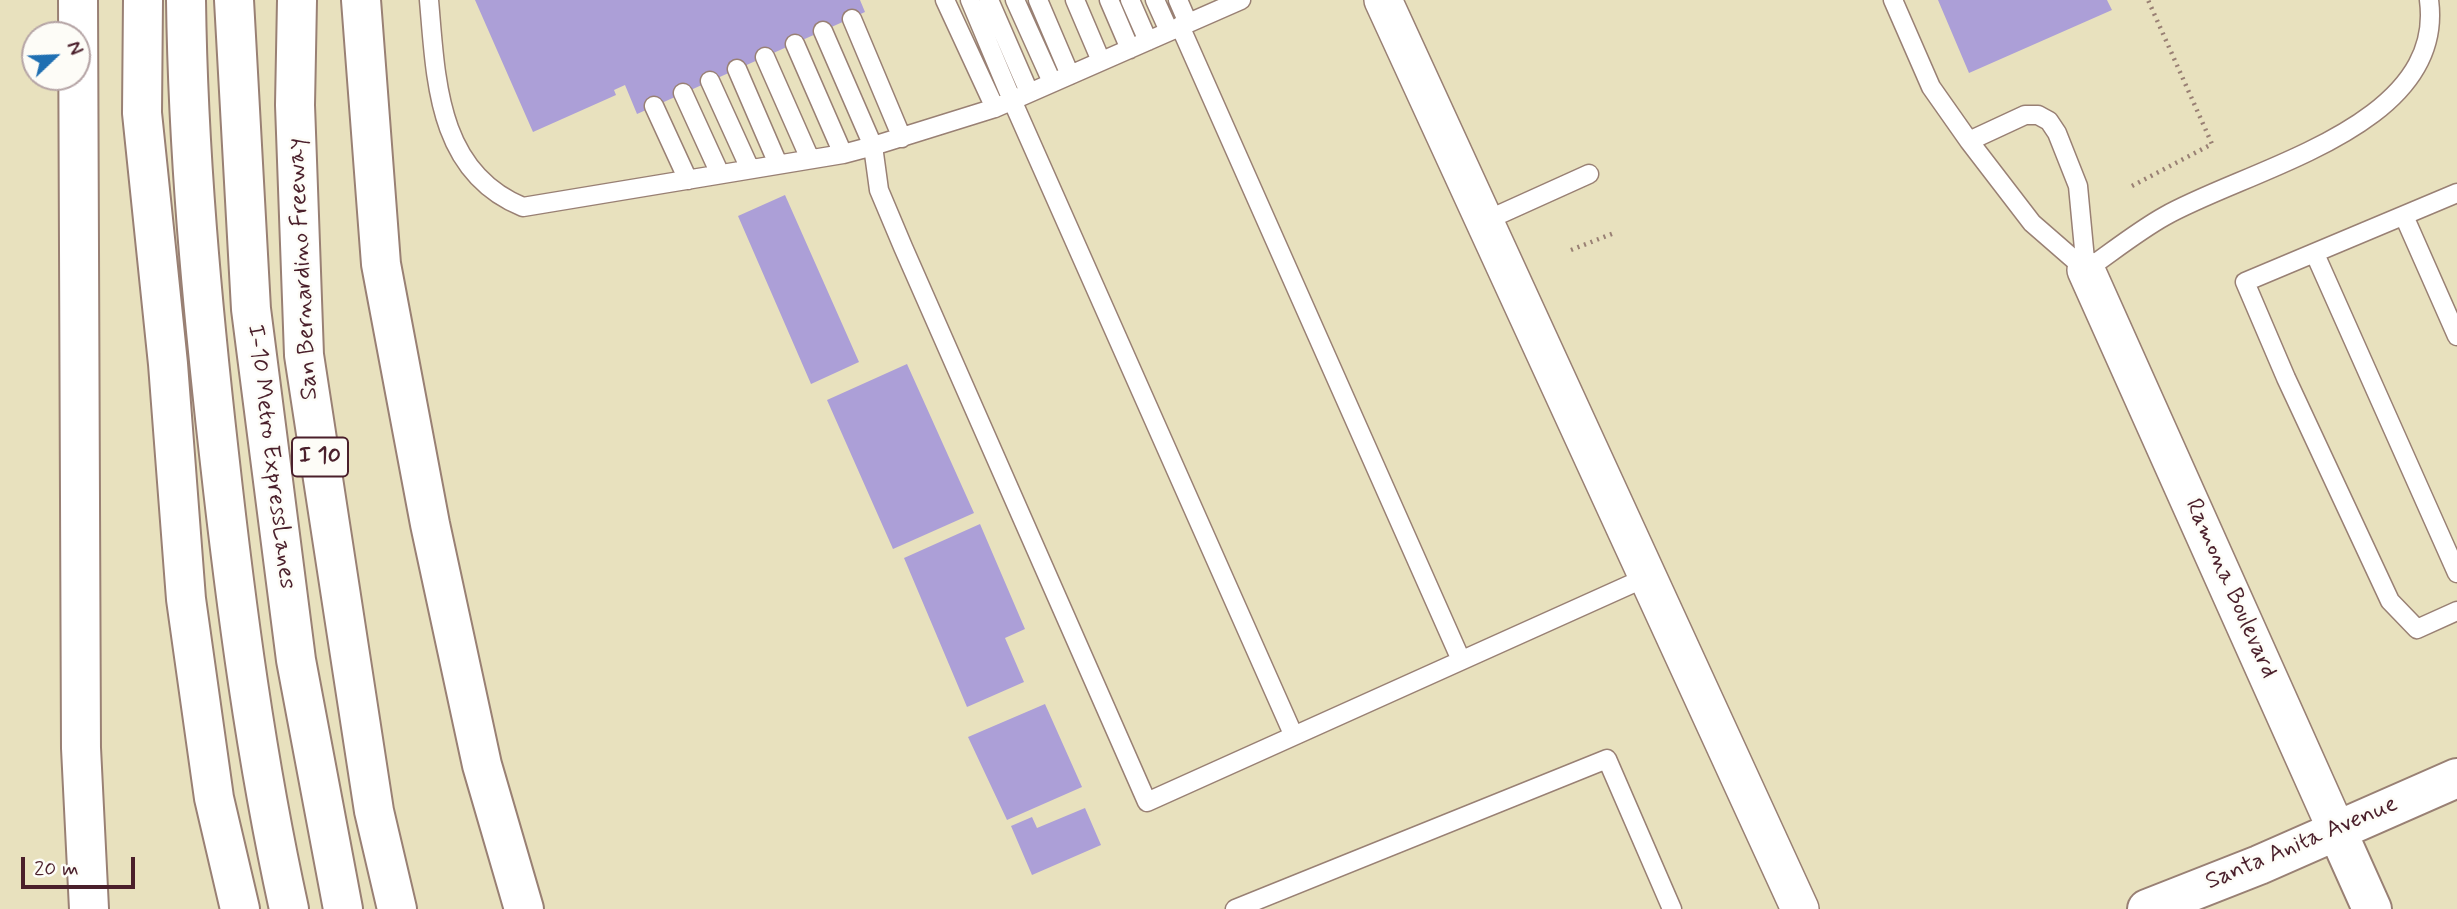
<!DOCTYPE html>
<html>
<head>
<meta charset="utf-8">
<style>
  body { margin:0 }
  #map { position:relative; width:2457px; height:909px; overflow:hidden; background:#e8e1be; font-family:Mynerve,sans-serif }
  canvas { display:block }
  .north { position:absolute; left:21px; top:21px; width:70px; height:70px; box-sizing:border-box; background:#fdfcf7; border:2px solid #b5a4a5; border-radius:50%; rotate:67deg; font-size:19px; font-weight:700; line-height:28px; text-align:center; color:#4a1f2b }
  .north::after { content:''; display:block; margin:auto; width:24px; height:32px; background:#1f6fb2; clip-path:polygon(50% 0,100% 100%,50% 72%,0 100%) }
  .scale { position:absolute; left:21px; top:857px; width:114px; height:32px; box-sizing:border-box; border:4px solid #4a1f2b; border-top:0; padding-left:9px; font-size:21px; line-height:24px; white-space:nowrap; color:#4a1f2b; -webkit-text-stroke:5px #fdfcf7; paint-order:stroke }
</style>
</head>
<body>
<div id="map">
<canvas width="2457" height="909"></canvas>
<div class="north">N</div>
<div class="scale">20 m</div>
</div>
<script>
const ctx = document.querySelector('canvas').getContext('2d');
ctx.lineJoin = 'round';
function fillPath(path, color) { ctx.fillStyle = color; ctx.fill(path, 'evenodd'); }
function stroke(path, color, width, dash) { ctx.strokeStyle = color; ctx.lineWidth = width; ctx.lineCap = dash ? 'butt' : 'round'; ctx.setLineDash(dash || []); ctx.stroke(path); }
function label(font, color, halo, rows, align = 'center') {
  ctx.font = font + ' Mynerve,sans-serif'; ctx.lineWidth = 5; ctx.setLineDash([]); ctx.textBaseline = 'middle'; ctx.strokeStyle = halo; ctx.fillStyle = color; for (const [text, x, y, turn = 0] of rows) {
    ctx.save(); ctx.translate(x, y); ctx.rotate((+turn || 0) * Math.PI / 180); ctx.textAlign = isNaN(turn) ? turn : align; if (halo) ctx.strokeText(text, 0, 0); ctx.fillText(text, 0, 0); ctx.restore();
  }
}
fillPath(new Path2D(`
  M475,0h385l5,12 -228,102 -12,-29 -11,5 2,5 -83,37z
  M1938,0h169l5,10 -143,63z
  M785,195l74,167 -48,22 -73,-168z
  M907,364l67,149 -81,36 -66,-149z
  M980,524l45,105 -20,9 19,44 -57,25 -63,-149z
  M1045,704l37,83 -75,33 -39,-83z
  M1085,808l16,37 -69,30 -21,-49 21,-9 5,11z`), '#ac9fd7');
const lane = new Path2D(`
  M429,0c7,80 8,172 94,207l320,-53 30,-8 -50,-115
  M945,0l50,108
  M970,0l42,100 281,634
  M989,0l40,92
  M1015,0l37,82
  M1038,0l32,75
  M1075,0l26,61
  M1109,0l21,49
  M1130,0l18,41
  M1155,0l14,31
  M1178,0l10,23
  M1241,0l-246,108 -122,38 6,44 24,57 244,555 500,-225
  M1893,0l38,87 38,54 63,82 54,47
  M852,19l50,119
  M1180,26l281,634
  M795,44l48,110
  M765,57l45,102
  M737,69l41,95
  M710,81l40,88
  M683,93l37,81
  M654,106l34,74
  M1969,141l56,-26h13l11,6 8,12 21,53 8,84
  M2457,193l-212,89 41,96 104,223 27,28 40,-18
  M2404,216l53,120
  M1485,221l104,-47
  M2315,254l142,319
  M2086,270c26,-18 52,-39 79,-54 85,-48 281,-89 264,-216
  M1235,909l372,-150 65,150`);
const street = new Path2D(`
  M1383,0l417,909
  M2086,270l251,561`);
const primary = new Path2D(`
  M2337,831l35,78
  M2147,909l112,-44 198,-87`);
const highway = new Path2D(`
  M78,0l3,748 8,161
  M143,0l-1,113 26,251 18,235 28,199 26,111
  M186,0c2,152 16,303 33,454 17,153 37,305 70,455
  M234,0l17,309 45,351 47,249
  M297,0l-2,105 9,250 70,456 23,98
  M361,0l20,264 49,260 52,241 42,144`);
stroke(lane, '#998074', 21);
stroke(street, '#998074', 40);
stroke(primary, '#998074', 42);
stroke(highway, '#998074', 42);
stroke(new Path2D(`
  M2132,186l80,-42 -64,-144
  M1571,250l43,-17`), '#998074', 4.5, [2, 5]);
stroke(lane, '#fff', 18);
stroke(street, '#fff', 37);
stroke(primary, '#fff', 38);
stroke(highway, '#fff', 38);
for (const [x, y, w] of [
  [320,457,56]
]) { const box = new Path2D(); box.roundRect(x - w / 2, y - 19.5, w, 39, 5); ctx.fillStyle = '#fdfcf7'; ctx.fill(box); stroke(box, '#4a1f2b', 2); }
label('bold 23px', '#4a1f2b', null, [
  ["I 10",320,457]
]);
label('24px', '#4a1f2b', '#fdfcf7', [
  ["San Bernardino Freeway",304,269,-93],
  ["I-10 Metro ExpressLanes",270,457,83],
  ["Ramona Boulevard",2230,589,66],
  ["Santa Anita Avenue",2302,844,-23]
]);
</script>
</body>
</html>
